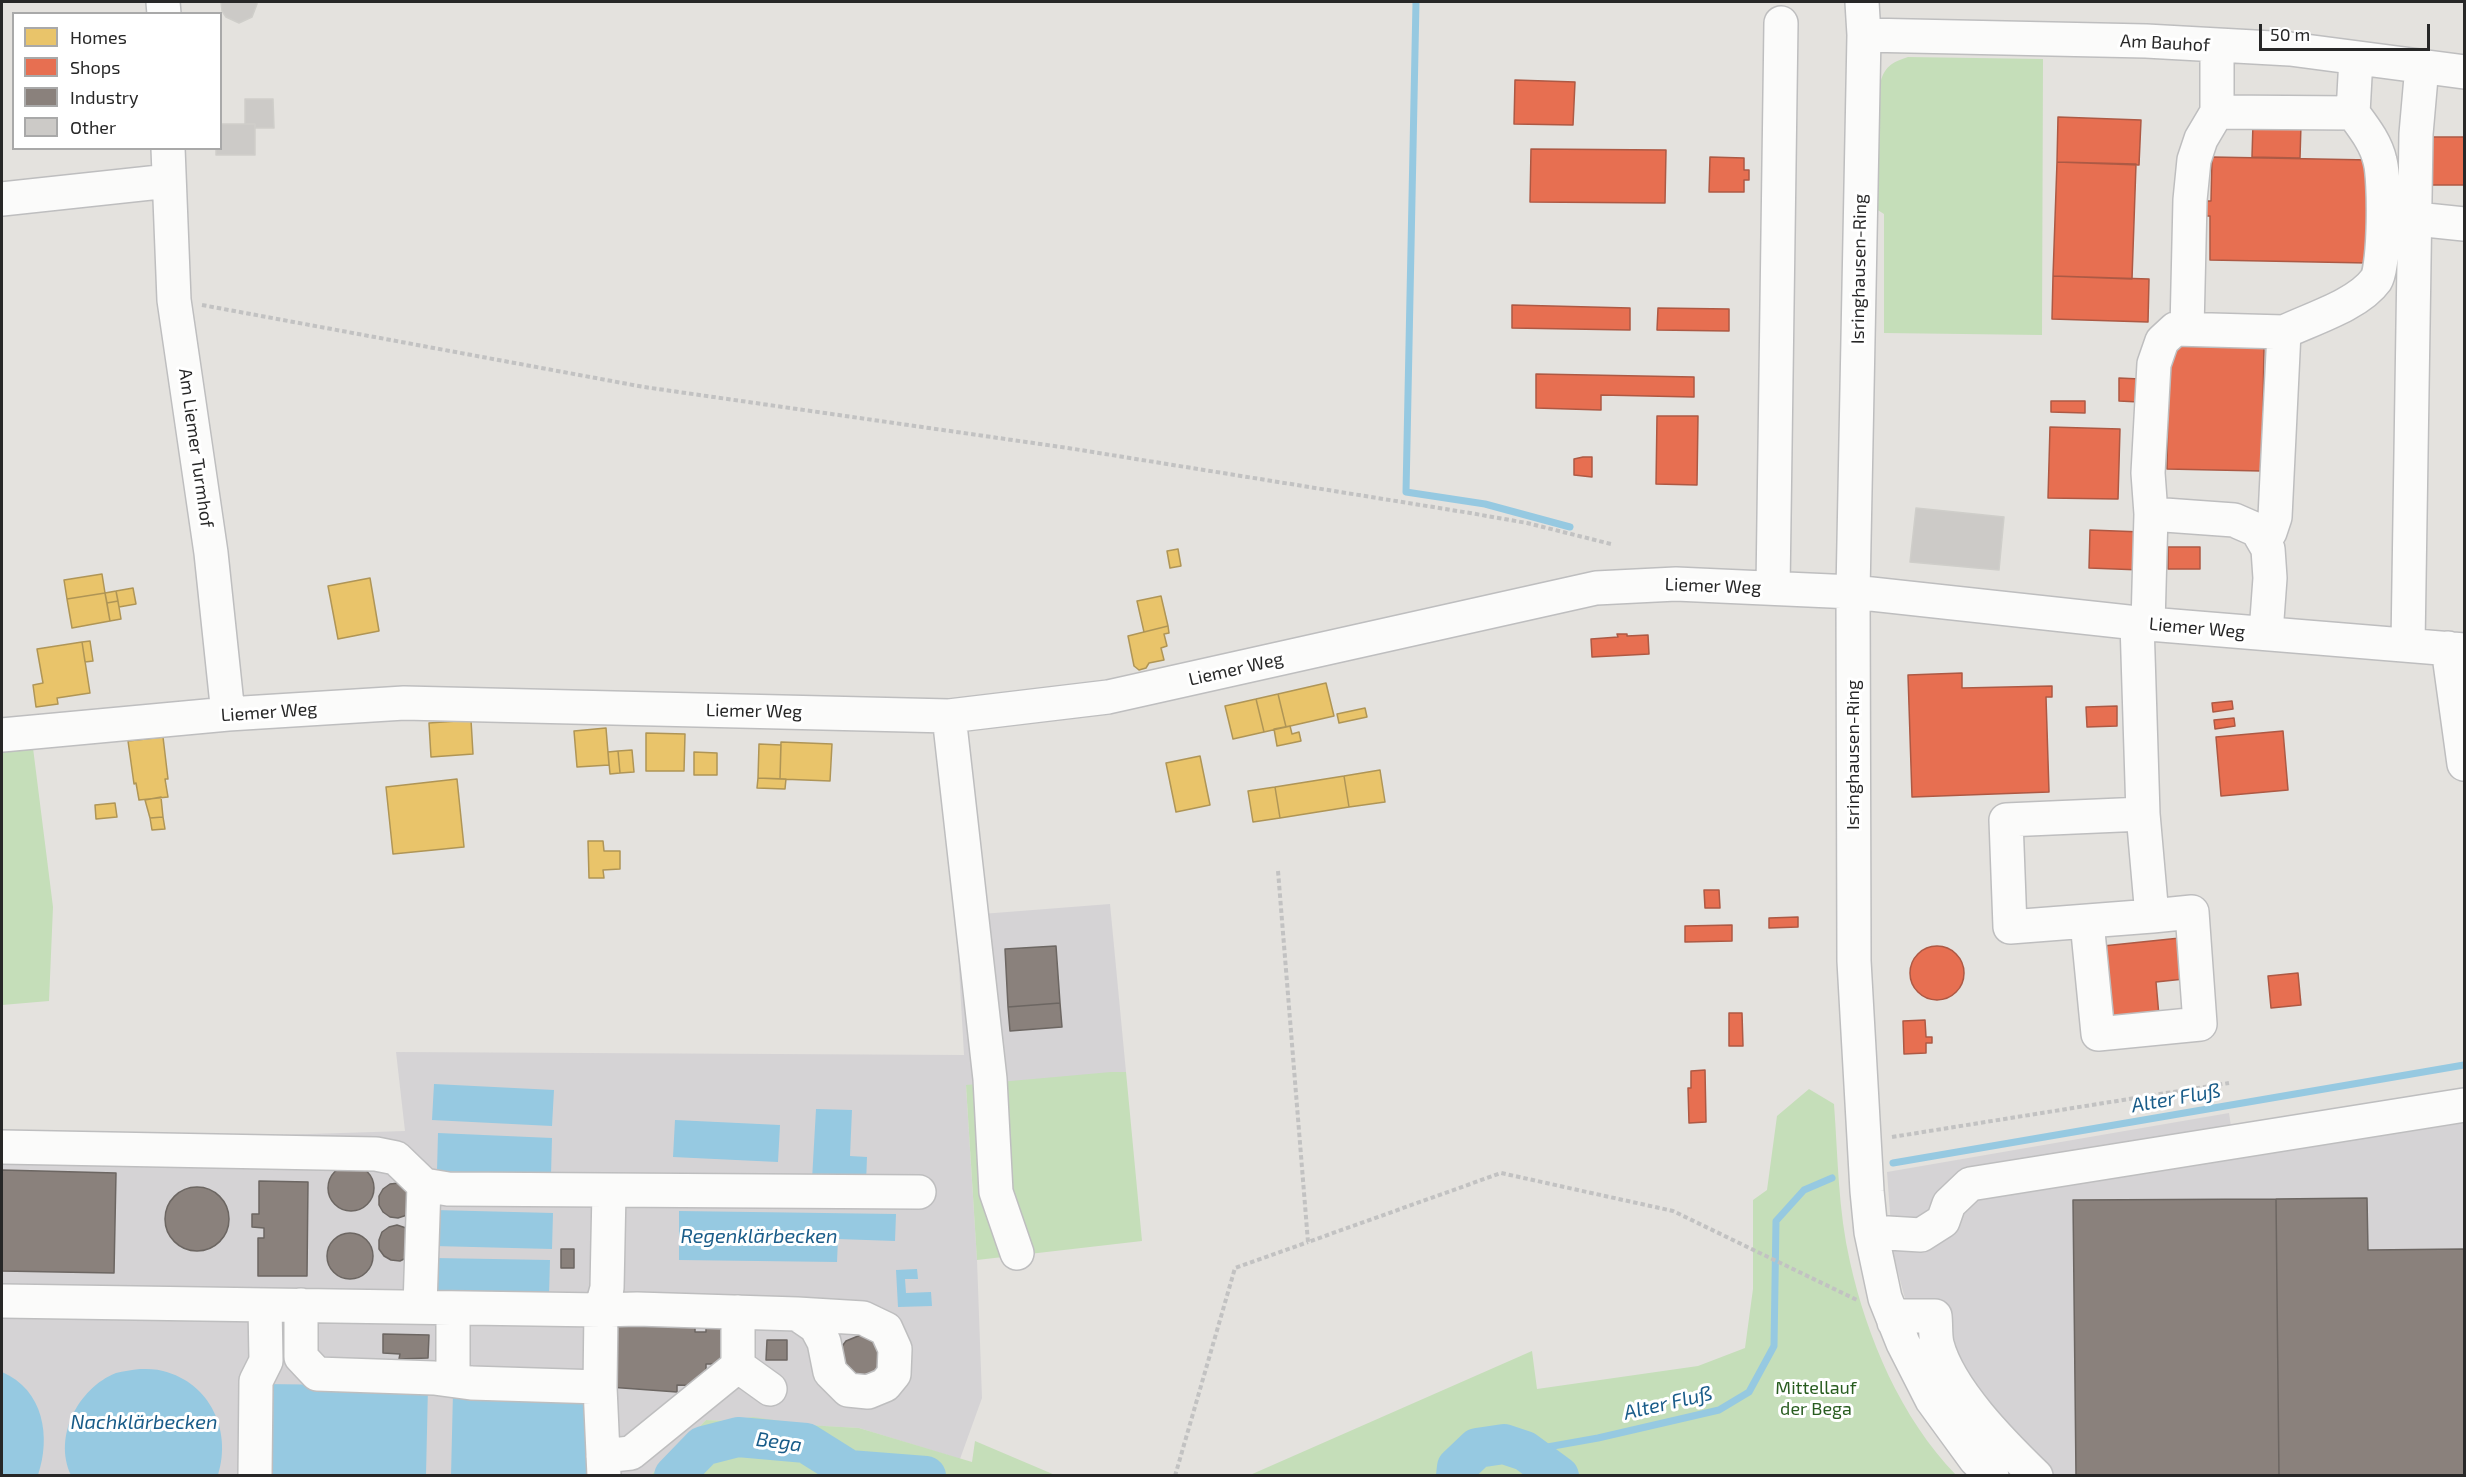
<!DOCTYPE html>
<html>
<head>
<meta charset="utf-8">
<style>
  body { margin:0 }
  #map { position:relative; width:2466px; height:1477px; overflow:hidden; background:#e4e2de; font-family:"Exo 2",sans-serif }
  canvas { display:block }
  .frame { position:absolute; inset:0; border:3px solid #272727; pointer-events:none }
  .legend { position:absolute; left:12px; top:12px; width:210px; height:138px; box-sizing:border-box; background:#fff; border:2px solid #a9a9a9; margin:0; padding:8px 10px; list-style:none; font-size:18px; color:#272727 }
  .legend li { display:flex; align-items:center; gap:12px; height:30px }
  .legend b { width:30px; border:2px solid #a9a9a9 }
  .scale { position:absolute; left:2259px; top:24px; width:171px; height:27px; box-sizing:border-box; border:3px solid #272727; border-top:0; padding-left:8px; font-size:18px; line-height:21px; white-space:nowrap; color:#272727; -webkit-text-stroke:4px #fff; paint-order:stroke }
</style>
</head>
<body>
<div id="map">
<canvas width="2466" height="1477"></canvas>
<div class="frame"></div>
<ul class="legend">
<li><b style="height:16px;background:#e9c46a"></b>Homes</li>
<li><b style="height:16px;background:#e76f51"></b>Shops</li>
<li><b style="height:16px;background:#8a817c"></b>Industry</li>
<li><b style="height:16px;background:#cccac7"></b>Other</li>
</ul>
<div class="scale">50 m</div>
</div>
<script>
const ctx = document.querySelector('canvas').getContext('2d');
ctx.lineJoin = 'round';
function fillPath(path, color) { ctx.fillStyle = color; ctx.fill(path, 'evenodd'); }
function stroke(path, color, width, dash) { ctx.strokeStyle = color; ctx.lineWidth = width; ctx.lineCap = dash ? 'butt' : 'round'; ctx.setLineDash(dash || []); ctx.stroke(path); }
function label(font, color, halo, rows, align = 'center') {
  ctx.font = font + ' "Exo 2",sans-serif'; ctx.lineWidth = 6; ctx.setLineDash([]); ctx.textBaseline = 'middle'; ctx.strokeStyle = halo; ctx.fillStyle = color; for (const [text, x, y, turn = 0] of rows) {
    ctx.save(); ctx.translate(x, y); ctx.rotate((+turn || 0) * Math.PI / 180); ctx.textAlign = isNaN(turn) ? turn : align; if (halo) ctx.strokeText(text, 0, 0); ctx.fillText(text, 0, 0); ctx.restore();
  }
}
fillPath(new Path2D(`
  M1110,904l16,168 -160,14 11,174 5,138 -22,61 -101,-31 -153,-8 -55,55 -649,1v-343l213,4 190,-6 -9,-79 568,3 -8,-139z
  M2464,1093v382h-443l-74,-91 -28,-48 -15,-41 -11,-42 -6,-81 342,-59 3,20z`), '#d5d3d5');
fillPath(new Path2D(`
  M1908,57l135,2 -1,276 -158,-2v-119l-11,-7 7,-123c4,-17 12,-22 28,-27z
  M32,740l21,167 -4,94 -47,4v-260z
  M1111,1072h15l16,169 -165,19 -11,-175z
  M1809,1089l25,15c4,54 4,106 16,158 17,76 51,156 106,213h-706l282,-124 5,38 161,-23 47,-18 8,-59v-89l14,-10 10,-74z
  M753,1417l54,8 52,3 113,34 3,-21 80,34h-404l55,-55 22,1z`), '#c5deb9');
fillPath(new Path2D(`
  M434,1084l120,6 -2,36 -120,-6z
  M816,1109l36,1 -2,46 17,1 -1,26 -54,-3z
  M675,1120l105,5 -2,37 -105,-5z
  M438,1133l114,5 -1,37 -114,-4z
  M435,1210l118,3 -1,36 -118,-3z
  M679,1211l217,3 -1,27 -57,-2 -1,23 -158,-2z
  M435,1258l115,2 -1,35 -115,-3z
  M917,1269l1,10h-13l1,14 25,-1 1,14 -34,1 -2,-37z
  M140,1369c7,0 16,0 23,2 48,12 69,61 55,104h-147c-18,-38 7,-87 45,-102 7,-2 16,-3 24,-4z
  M2,1372c42,18 49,65 36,103h-36z
  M263,1384l165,2 -2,89 -164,1z
  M453,1392l135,3 -1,80 -136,1z`), '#96c9e1');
const homes = new Path2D(`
  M1178,549l3,17 -11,2 -3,-17z
  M102,574l3,19 -38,6 -3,-19z
  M370,578l9,53 -41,8 -10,-53z
  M133,588l3,16 -17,3 -3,-16z
  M116,591l2,10 -11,2 -2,-10z
  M105,593l5,28 -38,7 -5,-29z
  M1161,596l7,30 -24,6 -7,-31z
  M118,601l3,18 -11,2 -3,-18z
  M1168,626l1,7 -5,1 3,12 -6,2 3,12 -15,3 -3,5 -7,2 -5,-4 -6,-30z
  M90,641l3,20 -8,1 -3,-20z
  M82,642l8,51 -33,5 1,6 -22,3 -3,-22 10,-2 -6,-34z
  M1326,683l8,33 -48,11 -8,-33z
  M1278,694l8,33 -22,5 -8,-33z
  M1256,699l8,33 -31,7 -8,-33z
  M1365,708l2,9 -28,6 -2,-9z
  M471,720l2,34 -42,3 -2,-34z
  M1290,726l2,8 7,-2 2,9 -24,5 -3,-17z
  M606,728l3,37 -32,2 -3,-36z
  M646,733l39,1 -1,37h-38z
  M163,737l5,42h-3l3,18 -29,3 -3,-17 -2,1 -6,-43z
  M781,742l51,2 -2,37 -50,-2z
  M759,744l22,1 -1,34 -22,-1z
  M632,750l2,22 -14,1 -2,-22z
  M618,751l2,22 -10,1 -2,-22z
  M694,752l23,1v22h-23z
  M1200,756l10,49 -34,7 -10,-49z
  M1380,770l5,32 -36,5 -5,-31z
  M1344,776l5,31 -69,11 -5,-31z
  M758,778l28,1 -1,10 -28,-1z
  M457,779l7,68 -71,7 -7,-67z
  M1275,787l5,31 -27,4 -5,-31z
  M161,797l2,20 -13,1 -5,-18z
  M115,803l2,14 -21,2 -1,-14z
  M163,817l2,12 -13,1 -2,-12z
  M588,841h15l1,10h16v18l-17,1 1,8h-15z`);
fillPath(homes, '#e9c46a');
stroke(homes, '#af9556', 1.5);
const shops = new Path2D(`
  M1515,80l60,2 -2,43 -59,-1z
  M2058,117l83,3 -2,45 -82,-3z
  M2253,123l48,1 -1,34 -48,-1z
  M2428,137h36v48h-37z
  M1531,149l135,1 -1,53 -135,-1z
  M1710,157l34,1v12h5v10h-5v12h-35z
  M2212,157l158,3 -2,103 -158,-3v-44h-7v-15h8z
  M2057,162l79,2 -4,115 -79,-3z
  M2053,276l96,3 -1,43 -96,-3z
  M1512,305l118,3v22l-118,-2z
  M1658,308l71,1v22l-72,-1z
  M2169,345l95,1 -2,125 -95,-2z
  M1536,374l158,3v20l-93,-2v15l-65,-2z
  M2119,378l21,1 -1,23 -20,-1z
  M2051,401h34v12l-34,-1z
  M1657,416h41l-1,69 -41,-1z
  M2050,427l70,2 -2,70 -70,-1z
  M1583,457h9v20l-18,-2v-16z
  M2090,530l52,2 -1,38 -52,-2z
  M2168,547h32v22h-32z
  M1617,634h10v2l21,-1 1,19 -57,3 -1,-18 27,-2z
  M1962,673v15l90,-2v11h-6l3,95 -137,5 -4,-122z
  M2232,701l1,8 -20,3 -1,-9z
  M2117,706v20l-30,1 -1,-20z
  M2234,718l1,8 -20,3 -1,-9z
  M2283,731l5,59 -67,6 -5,-59z
  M1704,890h15l1,18h-15z
  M1798,917v10l-29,1v-10z
  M1732,925v16l-47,1v-16z
  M2180,938l4,41 -28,3 3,34 -48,6 -8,-76z
  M1910 973a27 27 0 1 1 54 0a27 27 0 1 1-54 0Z
  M2298,973l3,32 -30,3 -3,-32z
  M1729,1013h13l1,33h-14z
  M1925,1020l1,17h6v6h-6v10l-22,1 -1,-33z
  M1705,1070l1,52 -17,1 -1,-35h3v-17z`);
fillPath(shops, '#e76f51');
stroke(shops, '#ad5944', 1.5);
const industry = new Path2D(`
  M1056,946l4,57 -52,4 -3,-58z
  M1060,1003l2,24 -52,4 -2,-24z
  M328 1188a23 23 0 1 1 46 0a23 23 0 1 1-46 0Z
  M2,1170l114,3 -2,100 -112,-2z
  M259,1181l49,1 -1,94h-49v-38h6v-10l-12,-1v-13h7z
  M399,1183l13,9 -5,23 -9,3 -8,-1 -7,-5 -4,-7v-9l4,-7 7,-5z
  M165 1219a32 32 0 1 1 64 0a32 32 0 1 1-64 0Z
  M2367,1198l1,52 96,-1v227h-185l-3,-277z
  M2276,1199l3,277h-203l-3,-276z
  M397,1225l9,3 6,6 -4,23 -8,4 -9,-1 -7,-4 -5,-7v-9l3,-8 7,-5z
  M327 1256a23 23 0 1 1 46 0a23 23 0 1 1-46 0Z
  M561,1249h13v19h-13z
  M610,1325l85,1v6h11v-6l19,1v37h-19v22l-29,-1v7l-68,-5z
  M383,1334l46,1 -1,23 -29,1 1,-5 -17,-1z
  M863,1334l17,8 -1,35 -34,-1 -5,-27 6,-8z
  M767,1340h20v20h-21z`);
fillPath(industry, '#8a817c');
stroke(industry, '#6c6662', 1.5);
stroke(new Path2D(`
  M1416,2l-10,490 79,12 85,23
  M1893,1163l571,-98
  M1525,1451l73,-13 121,-28 30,-18 25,-46 2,-125 28,-31 28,-12`), '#96c9e1', 7);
stroke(new Path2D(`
  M674,1476l29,-30 35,-9 68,6 43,27 77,6
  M1456,1476l1,-9 20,-19 27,-4 21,7 34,25`), '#96c9e1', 40);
const building = new Path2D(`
  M221,2h36v2l-5,13 -13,6 -13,-6 -4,-6z
  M245,99h28l1,29h-19v-4h-10z
  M220,124h35v31h-39v-7h4z
  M1916,508l88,9 -5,53 -89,-8z`);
fillPath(building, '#cccac7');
stroke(building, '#cfceca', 1.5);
const minor = new Path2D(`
  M163,2l1,12
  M1862,2l2,33 -11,557 1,369 13,230 4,41 14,66 18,45 29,57 43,59 17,17
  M1864,35l282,6 144,8 174,23
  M2217,45v67l136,1 3,-55
  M168,148l6,152 37,253 17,161
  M2,199l167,-18
  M2416,219l48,5
  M2187,329l3,-129 4,-40 7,-21 16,-27
  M2284,332c27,-13 74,-27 92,-52 9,-14 9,-101 4,-119 -4,-18 -16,-33 -27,-48
  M2151,514l-3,-41 6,-109 8,-23 13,-12 109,3 -9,185 -5,15 -6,9
  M1773,588l8,-565
  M2137,623l6,191 9,102 -142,11 -4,-107 137,-6
  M2148,624l3,-110 83,6 23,10 11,19 2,29 -4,55
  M2408,645l8,-511 6,-68
  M2448,648l16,116
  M949,716l41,363 6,113 21,61
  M2,735l226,-21 176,-11 545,13 159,-19 488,-109 80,-4 177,8 284,31 327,27
  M2087,922l11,112 102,-10 -8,-112 -40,4
  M2,1147l374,7 20,4 28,27 24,4 471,3
  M1871,1232l50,3 22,-14 6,-17 21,-20 494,-79
  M2,1301l599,9 36,-1 160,5 66,4 23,11 9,20 -1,25 -9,11 -17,7 -20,-2 -18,-18 -6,-30 -8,-15 -19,-13
  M301,1305v52l16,17 117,4 37,5 129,4
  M420,1306l4,-121
  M453,1308v72
  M738,1312v54l32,23
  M1894,1322l10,-6h31c1,9 0,19 2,28 12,46 65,99 99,132
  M603,1456l28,-3 107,-87
  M255,1476l1,-95 10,-20 -1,-56
  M604,1476l-4,-89 1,-77 6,-22 2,-97`);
stroke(minor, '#bebebf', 36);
stroke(new Path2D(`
  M202,305l442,82 424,61 402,65 57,10 84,21
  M1278,871l30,371 193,-69 172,38 184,89
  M1892,1137l337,-54
  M1175,1476l60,-208 73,-26`), '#c2c2c2', 4, [4.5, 3]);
stroke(minor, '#fbfbfa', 33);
label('18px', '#272727', '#fff', [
  ["Am Bauhof",2165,43,3],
  ["Isringhausen-Ring",1859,269,-89],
  ["Am Liemer Turmhof",196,448,82],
  ["Liemer Weg",1713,586,2],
  ["Liemer Weg",2197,628,5],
  ["Liemer Weg",1236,669,-13],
  ["Liemer Weg",754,711,1],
  ["Liemer Weg",269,712,-4],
  ["Isringhausen-Ring",1853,755,-90]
]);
label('18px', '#285c1f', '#fff', [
  ["Mittellauf",1816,1388],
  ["der Bega",1816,1409]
]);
label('italic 20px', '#195c89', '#fff', [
  ["Alter Fluß",2176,1098,-10],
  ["Regenklärbecken",759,1236],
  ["Alter Fluß",1668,1403,-13],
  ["Nachklärbecken",144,1422],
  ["Bega",779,1442,8]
]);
</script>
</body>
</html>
